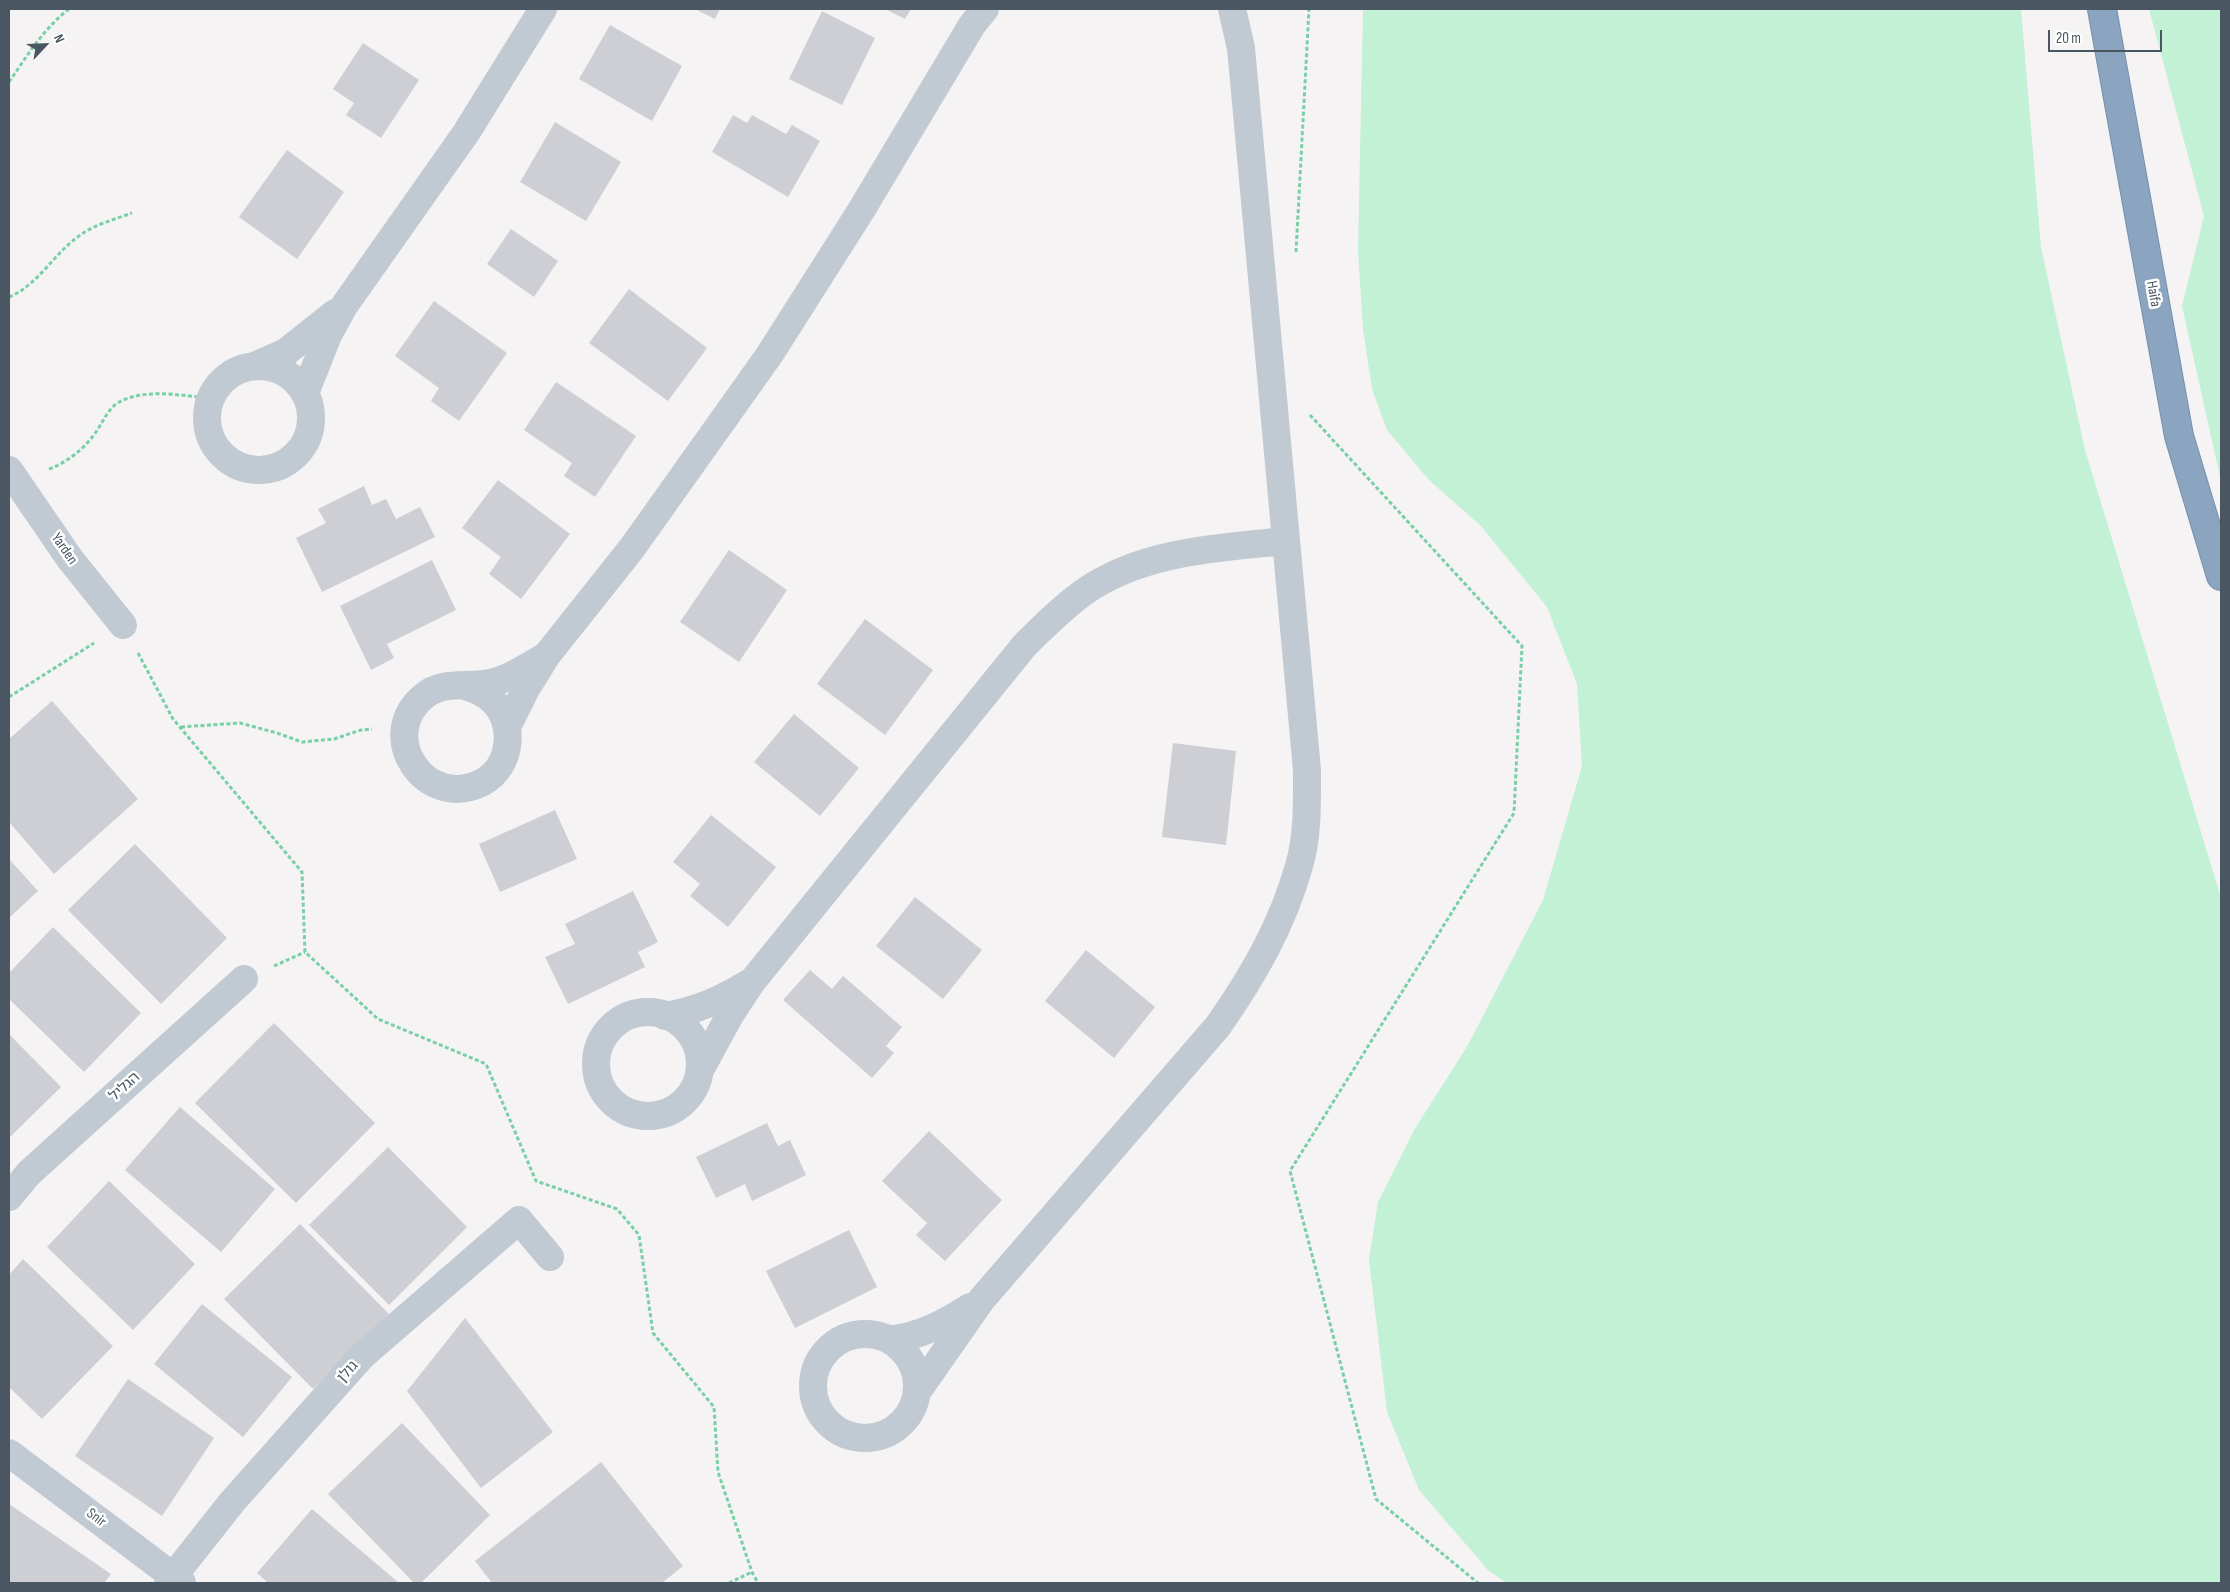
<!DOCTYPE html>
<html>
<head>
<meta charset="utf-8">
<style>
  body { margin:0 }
  #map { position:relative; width:2230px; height:1592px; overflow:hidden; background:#f5f3f3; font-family:"Sofia Sans Condensed",sans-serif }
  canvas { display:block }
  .frame { position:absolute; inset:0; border:10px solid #4a5661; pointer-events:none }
  .north { position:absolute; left:20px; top:20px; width:50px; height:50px; -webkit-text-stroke:4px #fff; paint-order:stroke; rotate:65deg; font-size:14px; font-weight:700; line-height:20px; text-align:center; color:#4a5661 }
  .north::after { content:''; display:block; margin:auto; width:18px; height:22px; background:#4a5661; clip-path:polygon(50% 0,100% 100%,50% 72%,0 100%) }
  .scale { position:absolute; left:2048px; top:30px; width:114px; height:22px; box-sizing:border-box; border:2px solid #4a5661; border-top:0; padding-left:6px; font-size:15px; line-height:18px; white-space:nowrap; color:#4a5661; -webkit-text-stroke:4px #fff; paint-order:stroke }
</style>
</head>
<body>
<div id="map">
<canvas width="2230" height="1592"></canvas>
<div class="frame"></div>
<div class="north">N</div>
<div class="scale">20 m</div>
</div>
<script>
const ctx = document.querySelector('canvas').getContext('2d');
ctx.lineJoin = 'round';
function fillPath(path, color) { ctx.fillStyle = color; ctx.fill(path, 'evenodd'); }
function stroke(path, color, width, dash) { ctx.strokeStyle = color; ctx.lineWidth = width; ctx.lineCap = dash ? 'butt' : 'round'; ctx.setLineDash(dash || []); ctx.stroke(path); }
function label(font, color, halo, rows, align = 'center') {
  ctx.font = font + ' "Sofia Sans Condensed","Noto Sans Hebrew",sans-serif'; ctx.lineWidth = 5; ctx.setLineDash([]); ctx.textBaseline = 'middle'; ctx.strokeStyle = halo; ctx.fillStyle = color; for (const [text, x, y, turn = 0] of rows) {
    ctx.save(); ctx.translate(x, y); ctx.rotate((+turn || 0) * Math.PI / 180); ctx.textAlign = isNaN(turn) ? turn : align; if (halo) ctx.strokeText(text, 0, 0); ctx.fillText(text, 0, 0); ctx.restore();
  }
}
fillPath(new Path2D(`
  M1363,9h658l20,238 44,203 136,448v685h-715l-18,-13 -69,-80 -32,-78 -18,-152 9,-58 36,-72 54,-85 75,-145 39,-134 -5,-82 -30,-77 -66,-81 -52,-46 -42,-50 -15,-41 -9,-60 -5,-78z
  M2149,9h72v472l-39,-175 22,-90z`), '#c3f1d5');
fillPath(new Path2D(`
  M695,9h25l-5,10z
  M885,9h26l-6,10z
  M822,11l53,27 -33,67 -53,-26z
  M610,25l72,41 -30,55 -73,-42z
  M363,43l56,37 -38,58 -35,-23 8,-12 -21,-14z
  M733,115l14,8 5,-8 34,19 6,-9 28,16 -32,56 -76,-45z
  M555,122l66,40 -35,59 -66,-39z
  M287,150l57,42 -47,67 -58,-42z
  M511,229l47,32 -24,36 -47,-33z
  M629,289l78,59 -39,53 -79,-58z
  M434,301l73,52 -48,68 -28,-20 8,-13 -44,-32z
  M556,382l80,54 -41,61 -31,-21 8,-13 -48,-33z
  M498,480l72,54 -49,65 -32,-25 12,-17 -39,-29z
  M364,486l8,19 14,-6 10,20 24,-12 15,30 -113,55 -26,-54 30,-15 -8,-14z
  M729,550l58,40 -48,72 -59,-40z
  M432,560l24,50 -69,34 7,14 -23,12 -31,-64z
  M865,619l68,51 -48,65 -68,-51z
  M52,701l86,98 -84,75 -45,-52v-83z
  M794,714l65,54 -39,48 -66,-54z
  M1173,743l63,8 -10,94 -64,-8z
  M555,810l22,49 -77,33 -21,-48z
  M711,815l65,52 -48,60 -38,-31 10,-12 -27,-22z
  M135,844l92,94 -66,66 -93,-94z
  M9,859l29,32 -29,27z
  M633,891l25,51 -20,10 7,15 -77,37 -23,-47 30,-13 -10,-20z
  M915,897l67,53 -39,49 -67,-53z
  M53,927l88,86 -57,59 -75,-73v-26z
  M1086,950l69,57 -41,51 -69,-57z
  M810,970l22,19 11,-13 59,51 -16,19 8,7 -22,25 -89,-78z
  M274,1023l101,100 -79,80 -101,-100z
  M9,1034l52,53 -52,51z
  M180,1107l95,82 -54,63 -96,-82z
  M767,1123l11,23 12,-6 16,35 -54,26 -7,-17 -29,14 -20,-41z
  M929,1131l73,69 -57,61 -29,-26 11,-12 -45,-42z
  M388,1147l79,80 -78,78 -80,-80z
  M109,1181l86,83 -62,66 -86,-83z
  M300,1224l89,90 -76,75 -89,-90z
  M849,1230l28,57 -82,41 -29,-57z
  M23,1259l90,87 -71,73 -33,-32v-112z
  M202,1304l90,73 -49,60 -89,-73z
  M465,1318l88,114 -72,56 -74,-97z
  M128,1379l86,59 -52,78 -87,-60z
  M402,1423l88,92 -69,68h-7l-86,-89z
  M601,1462l82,104 -21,17h-170l-17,-22z
  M9,1504l102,70 -7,9h-95z
  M312,1509l87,74h-131l-11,-10z`), '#cdcfd5');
const highway = new Path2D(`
  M2102,9l77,427 42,140`);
stroke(highway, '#7690ad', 30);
stroke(new Path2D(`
  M9,82c18,-26 35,-54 60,-73
  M1296,252l13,-243
  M9,297c31,-13 45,-45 73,-63 14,-10 34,-15 50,-21
  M1310,415l212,231 -8,167 -224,358 86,328 102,84
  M49,469c19,-7 36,-21 47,-37 7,-10 11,-21 20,-28 26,-17 66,-8 94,-6
  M138,653l35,66 129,153 3,80 73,67 108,45 50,117 81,28 22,26 14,98 61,74 4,65 34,100 6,11
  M9,697l85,-54
  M181,727l59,-4 37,10 25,9 32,-3 27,-9 11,-1
  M274,966l31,-14
  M729,1583l23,-11`), '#7ad0a6', 3, [4, 2.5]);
stroke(new Path2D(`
  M254,366l32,-14 49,-39
  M207 418a52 52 0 1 1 104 0a52 52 0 1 1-104 0Z
  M305,393l23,-58 16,-29 122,-173 77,-124
  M9,470l61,89 53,66
  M465,686c10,3 20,7 27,14 24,22 20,66 -9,82 -57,30 -108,-46 -59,-86 19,-16 43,-8 66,-13 19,-4 37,-16 54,-26
  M507,727l20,-40 20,-32 85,-107 138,-194 92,-145 110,-184 13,-16
  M596 1064a52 52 0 1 1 104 0a52 52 0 1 1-104 0Z
  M665,1016c33,-6 56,-16 84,-33
  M700,1070l30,-55 21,-32 273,-337c19,-19 38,-38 60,-54 58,-41 134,-44 202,-51
  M9,1197l20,-24 215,-194
  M813 1386a52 52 0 1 1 104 0a52 52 0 1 1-104 0Z
  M889,1340c31,-4 55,-16 81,-33
  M917,1392l65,-93 236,-273c35,-50 64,-100 81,-160 9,-30 8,-64 8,-96l-66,-722 -9,-39
  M9,1453l173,130
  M168,1583l64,-81 130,-146 157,-136 31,37`), '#c1cad2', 28);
stroke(highway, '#8ba5c1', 28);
label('15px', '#4a5661', '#fff', [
  ["Haifa",2153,294,80],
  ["Yarden",64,549,55],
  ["הגליל",125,1087,-42],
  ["גולן",348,1372,-48],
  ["Snir",96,1518,37]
]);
</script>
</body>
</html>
